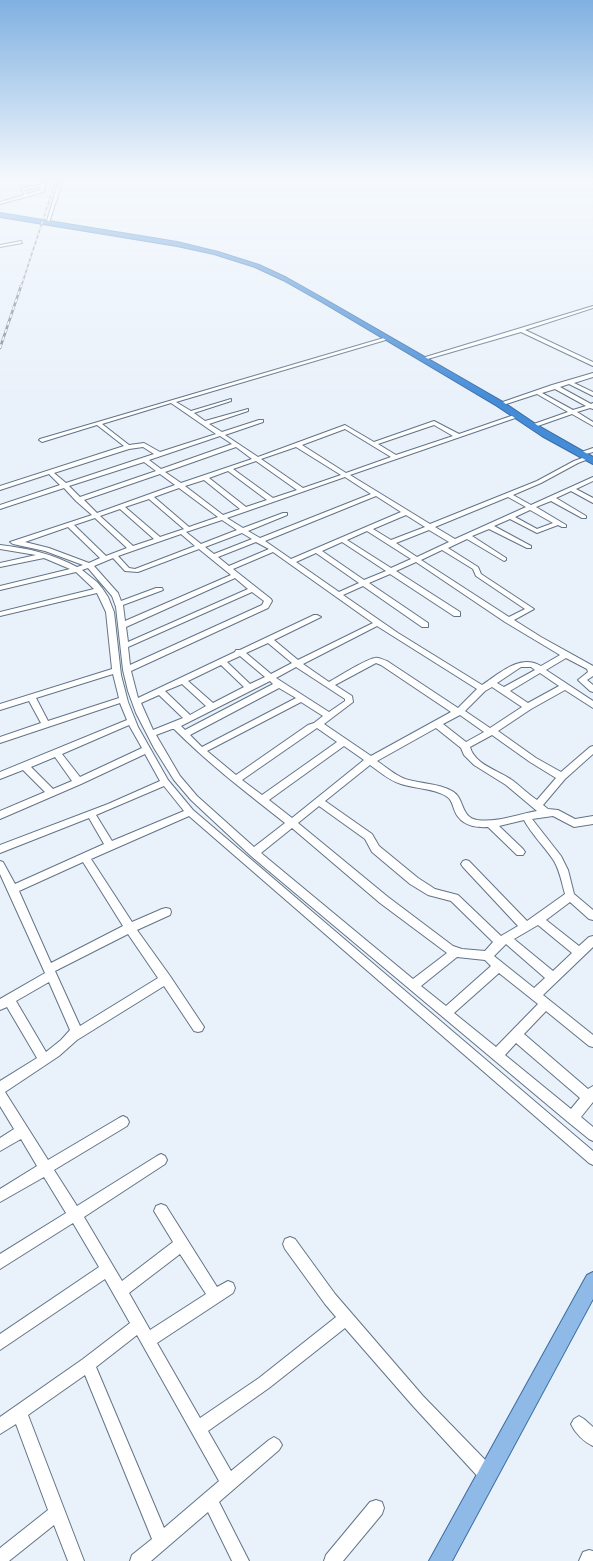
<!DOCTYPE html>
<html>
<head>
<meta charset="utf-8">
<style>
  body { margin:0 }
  canvas { display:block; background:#e9f1fa }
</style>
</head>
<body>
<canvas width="593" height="1561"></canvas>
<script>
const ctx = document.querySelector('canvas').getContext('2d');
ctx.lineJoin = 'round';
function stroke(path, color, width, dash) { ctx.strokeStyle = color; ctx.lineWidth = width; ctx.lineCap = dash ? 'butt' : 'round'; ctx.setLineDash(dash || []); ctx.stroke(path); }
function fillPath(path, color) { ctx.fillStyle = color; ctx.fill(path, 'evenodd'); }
const minor = new Path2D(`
  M43,180h3l-2,12 -44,12v-2l24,-7 -3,-7 20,-3zM40,187l1,3 -14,4 -3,-4z
  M59,180h4l-14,43 -3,1z
  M21,241l1,2 -22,4v-2z
  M593,306v2l-68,22 68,32v4l-72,-34 -97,28 -5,-1z
  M387,337l2,1v1l-213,63 15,9 40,-12v2l-37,12 11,8 43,-12v2l-39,13 13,8 37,-12h4v2l-38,13 33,22 87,-32 29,17 60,-21 25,13 55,-19h4v2l-168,58 80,49 107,-43 37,-20 14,-5 3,2 -13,5 -37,20 -28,12 18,10 62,-28v4l-17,8 17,9v5l-22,-12 -15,7 30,18v2h-4l-31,-17 -15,6 30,18v2h-4l-4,-2 -21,8 -27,-14 -16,7 37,20v2h-4l-38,-19 -17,7 34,22v2l-2,1 -37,-22 -19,9 30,19 3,7 53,35 -20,11 27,17 52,29v10l-6,4 6,5v7l-3,-1 -12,-11 10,-8 -1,-3 -21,-11 -20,12 47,31v7l-28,-18 -34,19 -33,22 38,27 25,14 29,-25 3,-1v8l-28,25 -22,26 5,4 10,1 17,9 18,-3v8l-19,3 -21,-11 -21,3 29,37 7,14 6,24 19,16v10l-4,-1 -19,-17 -24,18 33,26 10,-9 4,-1v11l-50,48 50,40v12l-4,-1 -43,-35 -22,23 64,55 5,-3v16l-12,15 12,10v14l-4,-2 -21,-17 -317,-266 -60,-56 -17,-20 -20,-32 -18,-35 -8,-22 -5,-21 -7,-63 -4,-11 -24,-28 -6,2 15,12 5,6 6,9 6,15 7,63 7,27 10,25 30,53 25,30 400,341v14l-4,-2 -400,-347 -98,43 41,63 30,-13 4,-1 4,1 1,3 -1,3 -33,15 33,46 34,51 -2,4 -4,1 -4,-1 -30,-45 -87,54 -18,16 -54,36 43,68 71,-42 4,-2 4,2 2,4 -2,4 -73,44 23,36 80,-50 4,-2 4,2 2,4 -2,4 -81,53 38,64 51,-39 -19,-31 2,-5 5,-2 5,2 51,81 11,-6 5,2 2,5 -2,5 -76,50 43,75 59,-40 77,-61 -11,-13 -40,-55 -2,-5 2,-5 5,-2 5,2 40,55 88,102 70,72 2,6 -2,6 -6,2 -6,-2 -68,-74 -68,-78 -76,60 -61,43 23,40 38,-31 5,-3 5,3 3,5 -3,5 -60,52 30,59h-17l-24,-49 -57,49h-21l2,-6 20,-16 -67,-164 -57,40 56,146h-16l-14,-36 -45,36h-9v-13l48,-38 -32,-86 -16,10v-17l83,-58 47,-36 -25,-44 -105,71v-16l99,-67 -26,-44 -73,46v-15l66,-41 -22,-36 -44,25v-13l37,-23 -16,-27 -21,12v-13l14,-9 -14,-23v-25l37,-23 -30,-51 -7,3v-11l45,-26 -45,-99v-13l3,1 12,22 89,-40 -15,-26 -89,35v-8l108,-41 52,-23 -15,-27 -64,30 -81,35v-8l45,-19 -22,-22 -23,9v-7l127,-52 -7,-17 -120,40v-6l41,-14 -12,-22 -29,9v-6l112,-35 -6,-57 -9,-19 -97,23v-4l94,-23 -18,-17 -76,18v-4l70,-17 -26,-11 -44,9v-4l36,-8 -36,-6v-4c27,3 53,9 77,22l6,-2 -38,-14 -32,-7 -3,-2 82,-27 -16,-14 -12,-13 -64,21v-4l60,-20 -11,-11 -49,16v-4l124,-40 -27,-21 -55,17 -3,-2 1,-1zM171,403l45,31 -56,18 -16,-9 -15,2 -27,-21zM434,425l19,11 -57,19 -18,-11zM345,429l46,28 -45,16 -44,-28zM220,436l12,8 -71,25 -12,-9zM143,447l11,7 -88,29 -12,-10 75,-24zM236,447l16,12 -71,24 -16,-11zM296,447l45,28 -38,13 -42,-29zM256,461l41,29 -24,8 -40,-29zM144,462l12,9 -76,26 -11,-11zM228,471l39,29 -21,7 -37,-29zM160,474l15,11 -78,28 -13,-13zM345,477l26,17 -111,44 -12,-7 39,-16v-2h-4l-40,15 -16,-10zM204,480l36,29 -17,6 -38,-29zM179,488l39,29 -29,10 -35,-30zM376,496l25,16 -110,47 -26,-18zM508,497l18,10 -71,32 -20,-12zM149,499l35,30 -24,8 -35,-30zM120,509l34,30 -21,7 -33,-30zM530,510l23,13 -16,6 -22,-12zM406,515l19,12 -34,13 -18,-11zM95,518l32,30 -21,8 -32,-31zM222,520l15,10 -36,14 -15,-12zM68,527l32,31 -11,5 -40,-15 -24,-6zM429,530l20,12 -32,15 -21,-14zM367,531l44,28 -20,9 -44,-28zM242,533l10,6 -38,15 -9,-7zM181,534l14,12 -60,23 -6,-1 -11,-12zM256,542l13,7 -40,17 -11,-9zM342,542l44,29 -22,9 -42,-29zM199,549l32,26 -106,46 -2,-16 40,-15 -1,-2h-6l-35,13 -3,-8 -24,-27 19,-8 12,13 13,1zM442,550l31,19 3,7 49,33 -16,8 -88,-57zM273,552l100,71 -75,37 -24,-20 47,-23 -4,-2h-3l-74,35h-4l-1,2 -97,46 -7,-27 137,-63 4,-7 -1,-2 -38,-30zM316,553l43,30 -20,9 -43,-30zM416,562l89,60 55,33 -19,11c-21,-13 -42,8 -59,19l-84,-52 -55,-38 20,-9 59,41h6v-4l-59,-40 21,-9 64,42h6v-4l-64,-41zM235,578l13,11 -120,53 -2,-15zM252,592l12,9 -2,4 -132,60 -2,-18zM377,626l100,63 -19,19 -71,-47c-4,-1 -8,-4 -12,-3 -11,2 -35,18 -46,24l-26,-18zM268,643l24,20 -21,11 -25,-21zM240,656l25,21 -15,7 -23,-22zM376,663l5,2 70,47 -80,44 -47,-32 29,-22 -1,-6 -17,-11zM221,665l23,22 -31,16 -25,-22zM296,667l49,32v2l-16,11 -53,-34zM521,667h10l4,3 -31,17 -7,-4zM540,673l19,13 -31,17 -18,-12zM113,674l6,24 -71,23 -12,-23zM270,681l3,3 -88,46 -4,-4zM182,684l24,22 -16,9 -25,-24zM492,687l30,20 -32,21 -25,-17 20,-20zM279,688l17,10 -94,49 -12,-12zM159,695l24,23 -30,12 -12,-27zM301,702l22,14 -9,7 -6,2 -72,50 -29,-24zM460,715l24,17 -18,10 -23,-18zM129,725l13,23 -62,29 -18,-23zM317,728l20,14 -75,53 -20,-15zM436,728l25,20 3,7 10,10 32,20 31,26c-19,3 -40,12 -60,9 -17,-3 -12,-22 -25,-29 -14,-8 -31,-7 -47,-12 -10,-4 -19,-12 -28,-18zM172,729h2c35,35 73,64 111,94l-31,24 -57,-51 -17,-20 -24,-41zM492,735l38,27 26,16 -19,22c-9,-6 -17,-14 -25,-20 -14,-10 -37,-15 -42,-33zM344,746l20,14 -72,58 -23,-18zM55,757l17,24 -19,8 -22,-22zM370,765c10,7 20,16 31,19 15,5 32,4 45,12 5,3 6,7 8,13 5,15 19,19 34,18l29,28h6l2,-3 -2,-3 -24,-23 25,-6c8,15 21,27 30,41 6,10 8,23 11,33l-38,27 -58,-60 -3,-1 -3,1 -2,3 2,3 55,59 -17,10 -43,-41 -23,-6 -17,-11 -39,-32 -7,-12 -47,-33zM164,786l20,25 -72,30 -16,-26zM319,806l46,33 7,13 38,32 18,11 23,6 42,41 -8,9 -23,-2 -9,-3 -65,-49 -90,-74zM292,828l88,75 67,50 -34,26 -152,-126zM83,862l40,64 -72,37 -32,-72zM538,925l34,28 -19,18 -39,-32zM128,934l30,44 -78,48 -25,-55zM506,944l39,34 -11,10 -40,-32zM457,957l28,3 6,6 -45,40 -25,-20zM499,973l39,31 -42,43 -42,-34zM49,982l21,48 -9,10 -15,12 -30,-51zM516,1043l64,55 -9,11 -66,-54zM180,1254l26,40 -56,36 -21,-37zM137,1335l82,146 -55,47 -68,-161z
  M593,373v4l-19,6 19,9v4l-24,-12 -9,3 31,17 2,-1v6l-3,-1 -13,4 16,10v4l-21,-12 -37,13h-4v-2l37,-13 -31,-18 -37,12 -3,-2 55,-19zM555,389l31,17 -13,4 -31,-17z
  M593,448v4l-14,4 -3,-2z
  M579,1416l5,3 9,8v19c-9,-4 -18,-13 -22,-22l3,-5z
  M376,1500l6,2 2,6 -2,6 -39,47h-19l2,-6 44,-53z
  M589,1550l4,1v10h-14l4,-9z`);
const major = new Path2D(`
  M593,1272v27l-141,262h-23l158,-286z`);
const highway = new Path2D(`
  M0,213l177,29 41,10 41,13 28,13 39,22 177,102 34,23 56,32v7l-51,-28 -45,-30 -175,-104 -39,-22 -28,-13 -41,-13 -37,-8 -177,-29z`);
stroke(minor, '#627488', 2);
stroke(major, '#3b6ca1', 2);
stroke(highway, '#3b6ca1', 2);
fillPath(minor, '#fff');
fillPath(major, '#8fbae8');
fillPath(highway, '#448cd8');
const railFar1 = new Path2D(`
  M21,287l35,-107`);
const rail = new Path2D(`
  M0,348l21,-62`);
stroke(railFar1, '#7f868f', 1.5);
stroke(rail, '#7f868f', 2.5);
stroke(railFar1, '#fff', 1, [3]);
stroke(rail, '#fff', 1.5, [4]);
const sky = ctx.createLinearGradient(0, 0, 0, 398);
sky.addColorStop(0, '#80b0e1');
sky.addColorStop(0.45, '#f5f9fd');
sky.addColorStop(1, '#f5f9fd00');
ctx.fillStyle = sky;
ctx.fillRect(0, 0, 593, 398);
</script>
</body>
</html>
